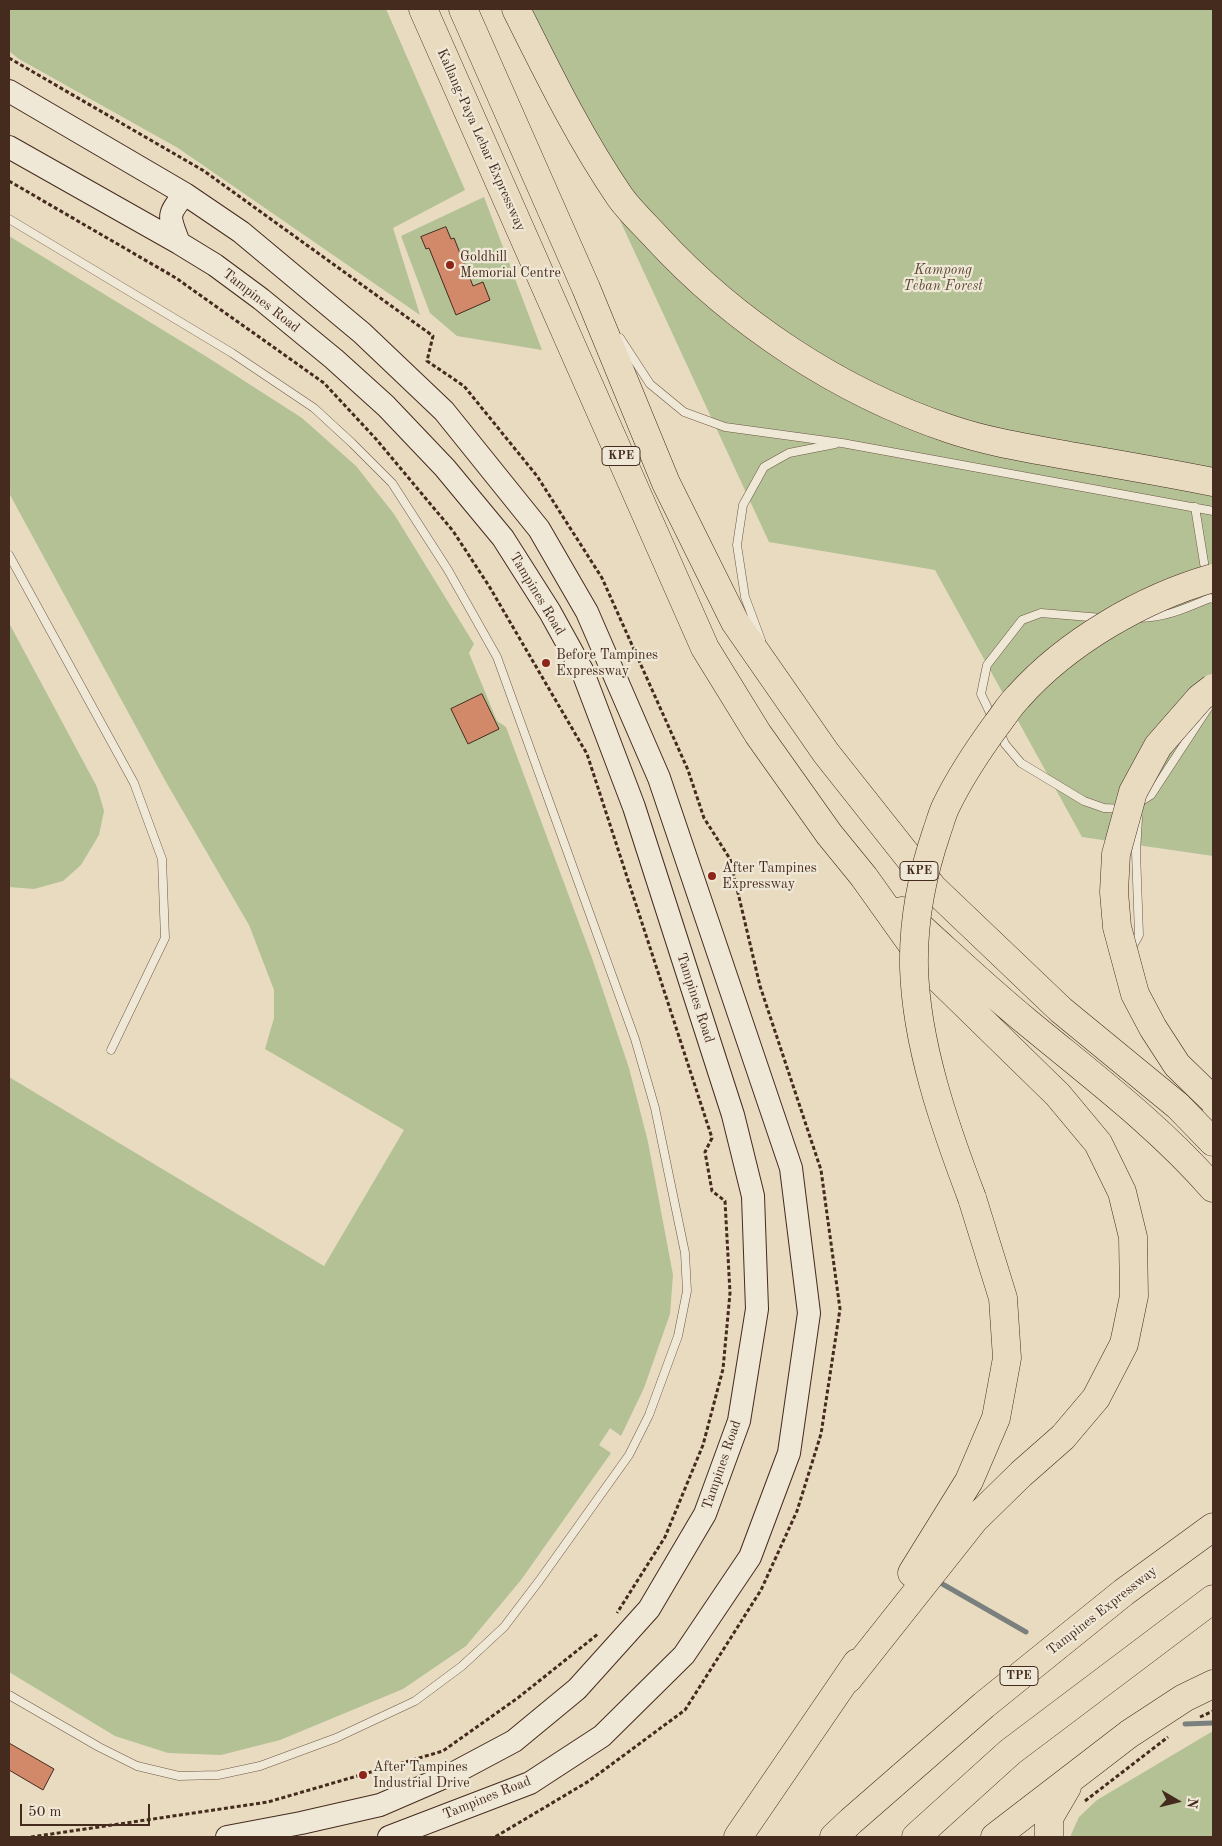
<!DOCTYPE html>
<html>
<head>
<meta charset="utf-8">
<style>
  body { margin:0 }
  #map { position:relative; width:1222px; height:1846px; overflow:hidden; background:#e8dbc0; font-family:"Old Standard TT",serif }
  canvas { display:block }
  .frame { position:absolute; inset:0; border:10px solid #452b1e; pointer-events:none }
  .north { position:absolute; left:1152px; top:1776px; width:50px; height:50px; -webkit-text-stroke:4px #f0e8d6; paint-order:stroke; rotate:98deg; font-size:14px; font-weight:700; line-height:20px; text-align:center; color:#452b1e }
  .north::after { content:''; display:block; margin:auto; width:18px; height:22px; background:#452b1e; clip-path:polygon(50% 0,100% 100%,50% 72%,0 100%) }
  .scale { position:absolute; left:20px; top:1804px; width:130px; height:22px; box-sizing:border-box; border:2px solid #452b1e; border-top:0; padding-left:6px; font-size:15px; line-height:18px; white-space:nowrap; color:#452b1e; -webkit-text-stroke:4px #f0e8d6; paint-order:stroke }
</style>
</head>
<body>
<div id="map">
<canvas width="1222" height="1846"></canvas>
<div class="frame"></div>
<div class="north">N</div>
<div class="scale">50 m</div>
</div>
<script>
const ctx = document.querySelector('canvas').getContext('2d');
ctx.lineJoin = 'round';
function fillPath(path, color) { ctx.fillStyle = color; ctx.fill(path, 'evenodd'); }
function stroke(path, color, width, dash) { ctx.strokeStyle = color; ctx.lineWidth = width; ctx.lineCap = dash ? 'butt' : 'round'; ctx.setLineDash(dash || []); ctx.stroke(path); }
function label(font, color, halo, rows, align = 'center') {
  ctx.font = font + ' "Old Standard TT",serif'; ctx.lineWidth = 4.5; ctx.setLineDash([]); ctx.textBaseline = 'middle'; ctx.strokeStyle = halo; ctx.fillStyle = color; for (const [text, x, y, turn = 0] of rows) {
    ctx.save(); ctx.translate(x, y); ctx.rotate((+turn || 0) * Math.PI / 180); ctx.textAlign = isNaN(turn) ? turn : align; if (halo) ctx.strokeText(text, 0, 0); ctx.fillText(text, 0, 0); ctx.restore();
  }
}
fillPath(new Path2D(`
  M9,9h377l79,181 -72,38 27,87 -242,-167 -159,-89 -10,-8z
  M522,9h691v847l-131,-19 -147,-267 -166,-28z
  M484,197l58,153 -85,-14 -27,-23 -29,-77z
  M9,236l198,121 95,61 54,48 38,48 80,130 -5,9 28,68 9,6 86,231 37,110 19,74 25,133 -3,39 -26,74 -23,48 -11,-8 -11,17 12,8 -90,127 -55,66 -63,43 -123,51 -59,15 -53,-2 -53,-17 -106,-64v-595l315,189 80,-136 -139,-81 9,-31v-28l-25,-65 -83,-143 -157,-289z
  M9,623l88,164 7,24 -5,24 -18,30 -18,16 -29,8 -25,-2z
  M1213,1731v106h-143l9,-20 18,-17z`), '#b3c195');
stroke(new Path2D(`
  M939,1582l87,50
  M1185,1724l28,-1`), '#7a807e', 5);
const building = new Path2D(`
  M446,227l5,12 3,-1 19,48 10,-4 7,18 -34,15 -27,-67 -3,1 -5,-12z
  M482,694l17,35 -31,15 -17,-35z
  M9,1743l45,26 -11,21 -34,-20z`);
fillPath(building, '#d18969');
stroke(building, '#452b1e', 1);
const service = new Path2D(`
  M9,219l223,134 82,55 38,35 40,40 56,87 49,87 138,382 20,69 30,145 2,38 -9,45 -29,79 -20,40 -90,126 -35,46 -42,39 -47,35 -79,37 -76,28 -42,9 -39,1 -42,-10 -38,-19 -90,-52
  M620,338l30,46 34,28 41,15 117,16 371,68
  M1195,507l11,68
  M9,555l125,228 28,76 3,79 -54,112
  M1139,618c26,0 47,-10 71,-20l3,1
  M761,640l-16,-43 -8,-52 6,-40 21,-38 25,-14 46,-9
  M993,719l-12,-25 6,-29 35,-45 19,-7 61,5
  M999,731l6,13 16,19 63,38 20,7 20,1
  M1137,804l14,-9 57,-87
  M1130,951l9,-16 -3,-83 2,-34`);
const secondary = new Path2D(`
  M9,91l176,103 56,38 121,101 82,78 95,118 48,83 72,166 132,390 18,145 -20,140 -39,104 -66,98 -82,81 -72,47 -141,54
  M9,147l170,96 36,22 46,34 73,60 52,47 59,62 58,70 47,74 32,58 52,137 99,308 20,81 4,113 -18,112 -34,93 -56,95 -72,80 -63,52 -60,32 -74,32 -79,18 -74,14
  M179,243c-10,-27 -13,-27 6,-49`);
const motorway = new Path2D(`
  M423,9l282,639 53,86 71,100 35,43 67,94 127,124 40,48 24,49 11,45 1,59 -10,48 -28,54 -33,39 -42,37 -47,46 -126,159
  M463,9l123,279 80,195 69,139 91,131 107,135 128,122 117,96 35,36
  M516,9c32,64 63,128 104,188 10,14 24,27 36,40 78,85 183,155 294,192 41,14 84,20 126,28 46,8 92,16 137,25
  M902,911c42,37 82,76 125,111 64,53 131,103 186,166
  M912,1573l57,-92 27,-63 11,-60 -4,-60 -31,-100
  M738,1837l119,-174
  M834,1837l17,-16 133,-116 140,-113 89,-65
  M916,1837l94,-85 203,-153
  M995,1837l134,-103 55,-36 29,-14
  M1049,1837v-19l18,-31`);
stroke(service, '#6e5746', 9);
stroke(secondary, '#452b1e', 24);
stroke(motorway, '#452b1e', 29);
stroke(new Path2D(`
  M9,58l195,113 229,165 -6,25 37,25 73,90 65,102 86,192 16,48 26,41 30,127 61,184 19,139 -19,125 -24,77 -36,79 -76,120 -96,71 -94,56
  M9,181l167,97 148,105 52,56 77,92 36,55 98,168 125,384 -7,14 7,39 13,10 5,92 -7,76 -20,76 -38,92 -48,76
  M1200,1717l13,-6
  M1085,1801l83,-64
  M31,1837l237,-35 175,-51 76,-54 79,-63`), '#452b1e', 3, [4, 2.5]);
stroke(service, '#f0e8d6', 8);
stroke(secondary, '#f0e8d6', 22);
stroke(motorway, '#e8dbc0', 28);
const motorwayBridge = new Path2D(`
  M1213,688l-13,10 -42,48 -25,46 -17,62 -2,38 3,35 18,67 18,34 24,37 36,35
  M972,1198c-27,-71 -56,-154 -58,-231 -1,-46 8,-92 23,-136 3,-8 5,-17 9,-25 14,-29 32,-56 51,-82 7,-9 13,-19 21,-27 49,-55 125,-99 195,-119`);
stroke(motorwayBridge, '#452b1e', 29, []);
stroke(motorwayBridge, '#e8dbc0', 28);
for (const [x, y, r, color] of [
  [450,265,5,"#8f2418"],
  [546,663,5,"#8f2418"],
  [712,876,5,"#8f2418"],
  [363,1775,5,"#8f2418"]
]) { const dot = new Path2D(); dot.arc(x, y, r, 0, 2 * Math.PI); ctx.fillStyle = color; ctx.fill(dot); stroke(dot, '#f0e8d6', 2); }
for (const [x, y, w] of [
  [621,456,38],
  [919,871,38],
  [1019,1676,38]
]) { const box = new Path2D(); box.roundRect(x - w / 2, y - 9.5, w, 19, 4); ctx.fillStyle = '#f0e8d6'; ctx.fill(box); stroke(box, '#452b1e', 1); }
label('bold 12px', '#452b1e', null, [
  ["KPE",621,456],
  ["KPE",919,871],
  ["TPE",1019,1676]
]);
label('14px', '#452b1e', '#f0e8d6', [
  ["Kallang-Paya Lebar Expressway",481,140,66],
  ["Tampines Road",261,301,38],
  ["Tampines Road",537,594,59],
  ["Tampines Road",695,998,72],
  ["Tampines Road",722,1465,-71],
  ["Tampines Expressway",1102,1611,-38],
  ["Tampines Road",487,1798,-22]
]);
label('14px', '#452b1e', '#f0e8d6', [
  ["Goldhill",460,257],
  ["Memorial Centre",460,273],
  ["Before Tampines",556,655],
  ["Expressway",556,671],
  ["After Tampines",722,868],
  ["Expressway",722,884],
  ["After Tampines",373,1767],
  ["Industrial Drive",373,1783]
], 'left');
label('italic 14px', '#5b4936', '#f0e8d6', [
  ["Kampong",943,270],
  ["Teban Forest",943,286]
]);
</script>
</body>
</html>
